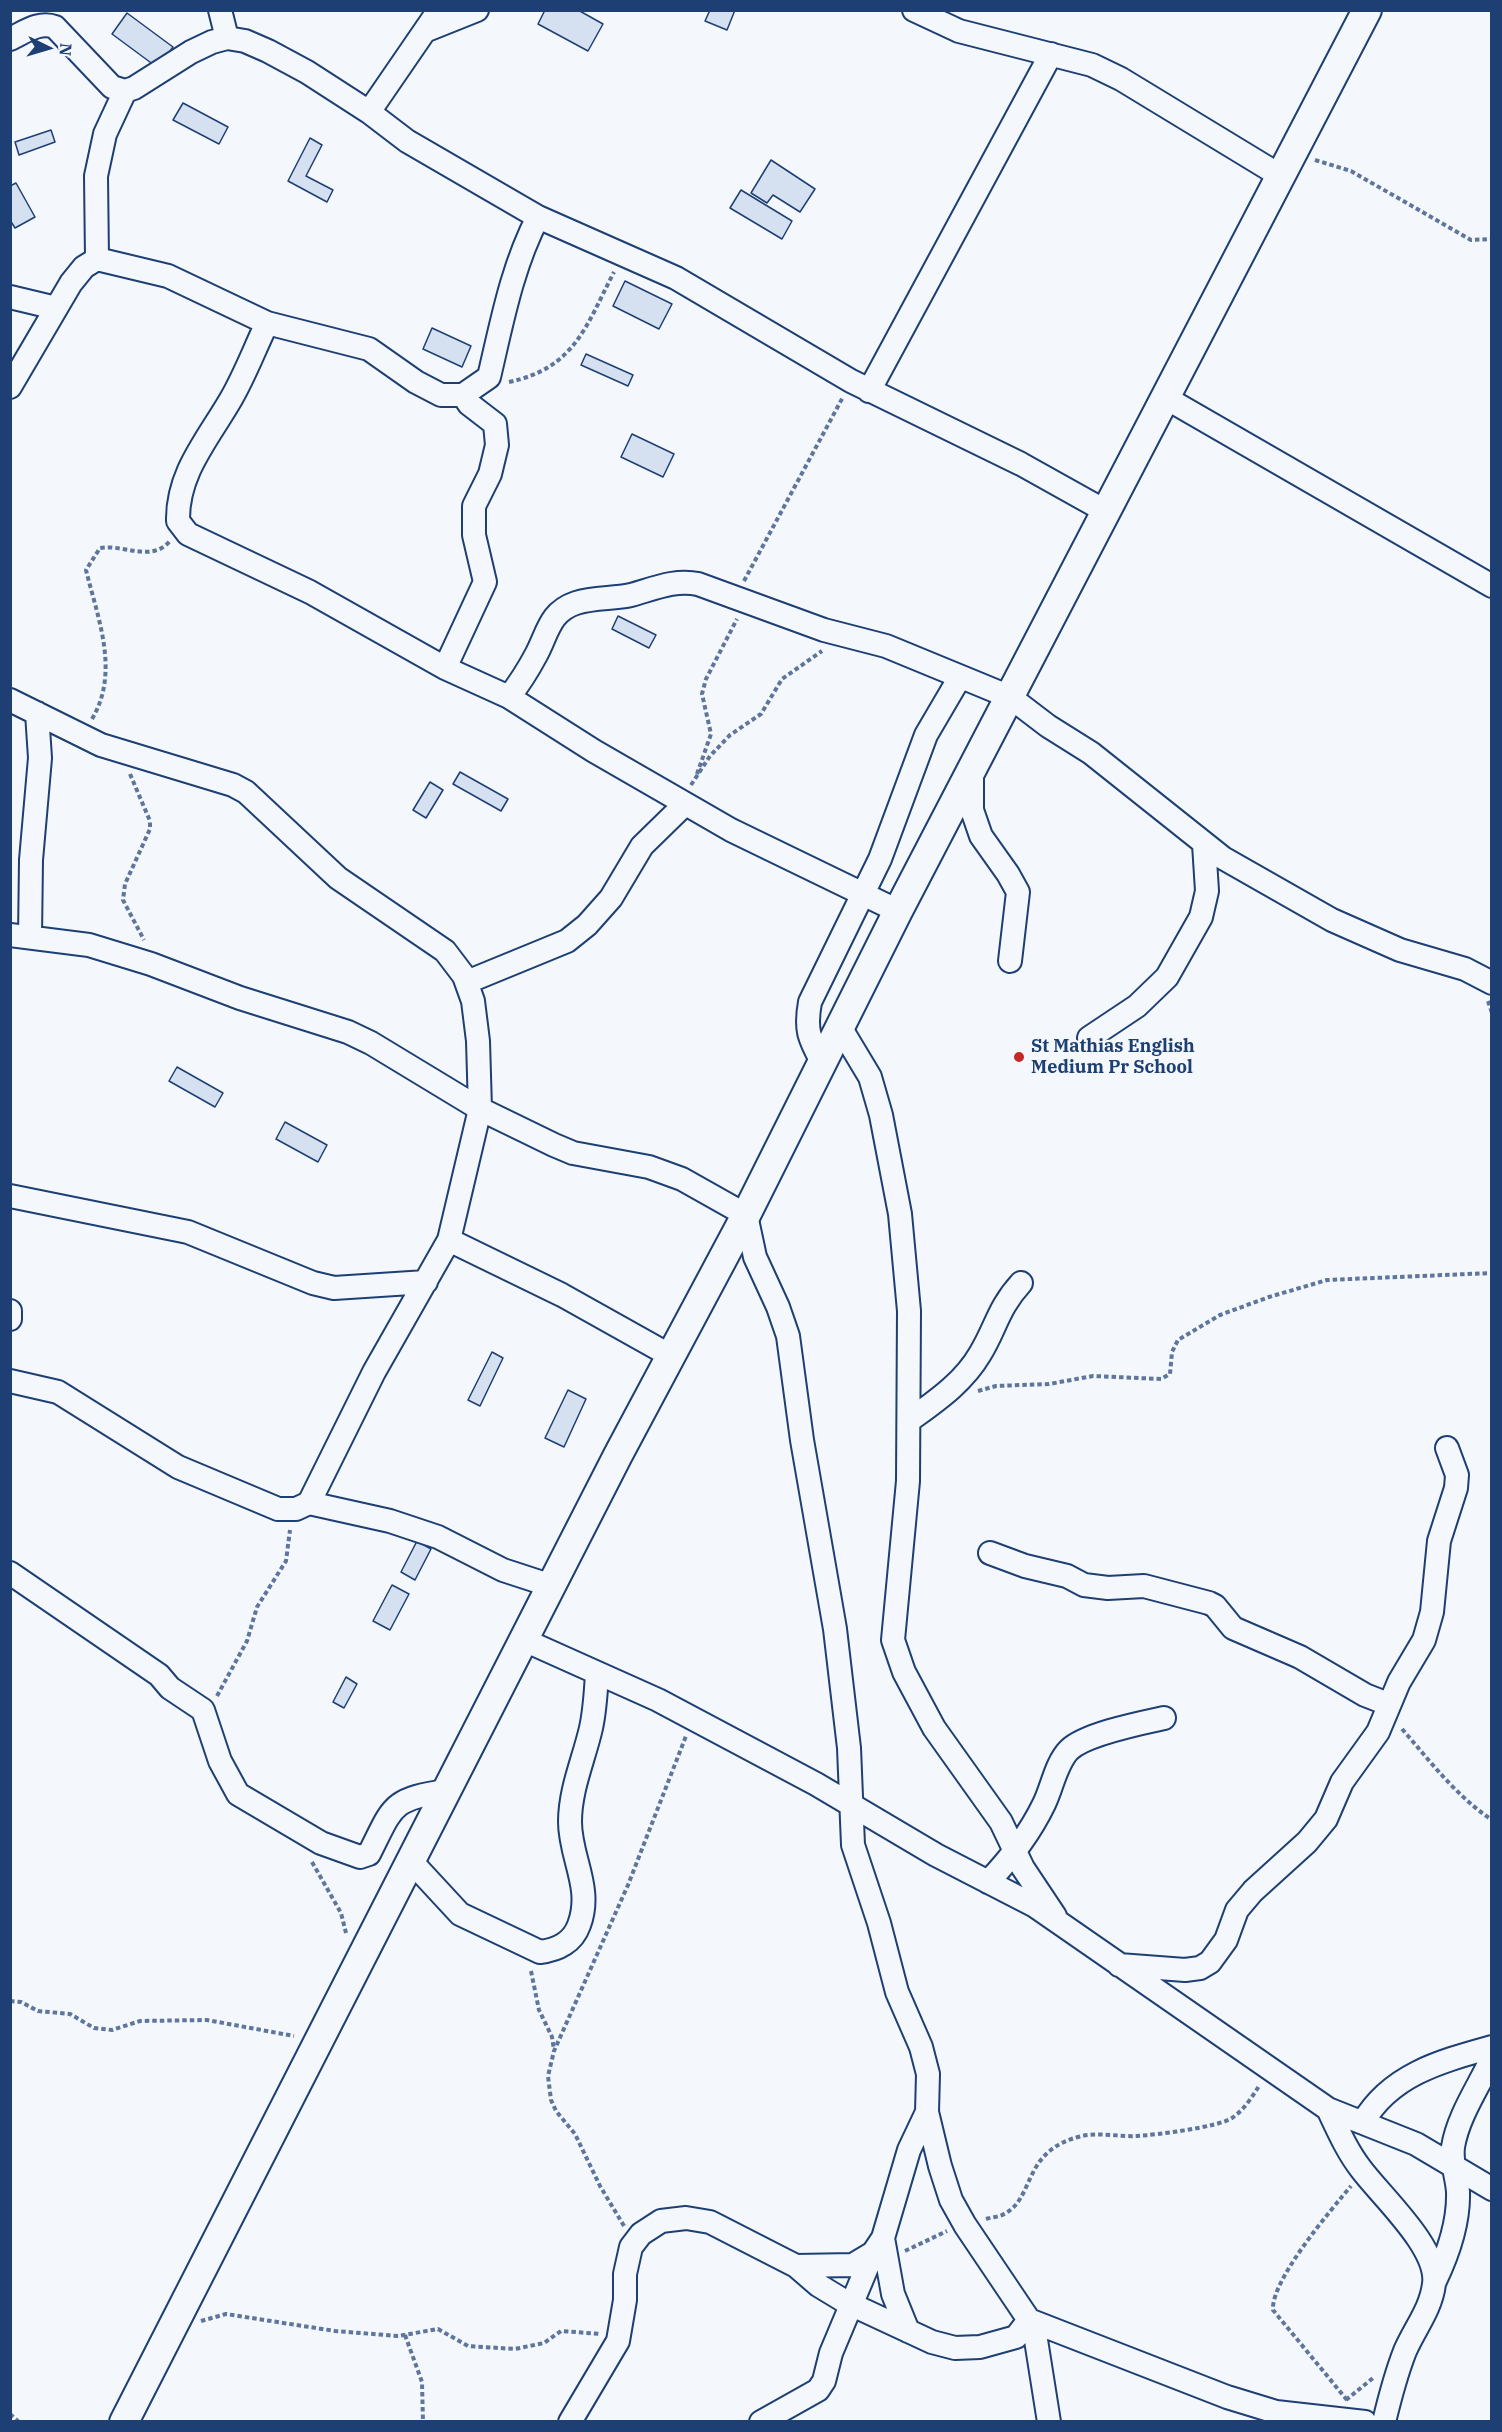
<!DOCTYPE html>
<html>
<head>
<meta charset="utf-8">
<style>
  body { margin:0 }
  #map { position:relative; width:1502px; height:2432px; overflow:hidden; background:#f4f7fb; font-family:"IBM Plex Serif",serif }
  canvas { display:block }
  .frame { position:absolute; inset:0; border:12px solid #1d3f73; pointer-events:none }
  .north { position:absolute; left:18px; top:18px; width:60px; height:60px; -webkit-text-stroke:4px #f4f7fb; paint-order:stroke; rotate:95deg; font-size:16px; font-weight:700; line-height:24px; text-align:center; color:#1d3f73 }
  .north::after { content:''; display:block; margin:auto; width:21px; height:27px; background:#1d3f73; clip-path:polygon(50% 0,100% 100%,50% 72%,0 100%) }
</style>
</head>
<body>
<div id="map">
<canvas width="1502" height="2432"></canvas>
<div class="frame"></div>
<div class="north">N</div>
</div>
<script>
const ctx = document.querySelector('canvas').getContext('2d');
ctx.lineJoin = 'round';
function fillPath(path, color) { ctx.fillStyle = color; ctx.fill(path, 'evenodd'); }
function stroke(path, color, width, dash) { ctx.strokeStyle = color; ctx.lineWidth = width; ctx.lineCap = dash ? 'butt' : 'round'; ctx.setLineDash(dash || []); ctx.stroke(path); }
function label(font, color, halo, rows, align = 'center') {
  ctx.font = font + ' "IBM Plex Serif",serif'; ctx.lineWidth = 4.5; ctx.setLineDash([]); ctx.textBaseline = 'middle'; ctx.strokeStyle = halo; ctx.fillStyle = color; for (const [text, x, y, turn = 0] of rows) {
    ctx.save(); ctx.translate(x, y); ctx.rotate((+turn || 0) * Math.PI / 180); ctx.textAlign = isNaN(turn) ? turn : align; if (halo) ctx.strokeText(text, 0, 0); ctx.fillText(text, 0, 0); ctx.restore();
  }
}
const building = new Path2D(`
  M545,10h33l25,14 -15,27 -50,-27z
  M710,10h25l-8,20 -22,-9z
  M127,13l46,34 -15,21 -46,-34z
  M183,103l45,24 -9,17 -46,-24z
  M51,130l4,12 -36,13 -4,-13z
  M310,138l12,7 -16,31 27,14 -6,12 -39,-21z
  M771,160l44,29 -15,23 -27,-17 -6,8 -16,-10z
  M16,183l19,34 -20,11 -5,-8v-34z
  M741,190l51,31 -10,18 -52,-31z
  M625,281l47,23 -13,25 -46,-23z
  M432,328l39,18 -9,21 -39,-18z
  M586,354l47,21 -5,11 -47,-21z
  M632,434l42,20 -11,23 -42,-20z
  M618,616l38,19 -7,13 -37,-19z
  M460,772l48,27 -7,12 -48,-27z
  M430,782l13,8 -17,28 -13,-8z
  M177,1067l46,26 -8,14 -46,-26z
  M285,1122l42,23 -9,17 -42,-23z
  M492,1352l11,6 -23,48 -12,-6z
  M568,1390l18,9 -22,48 -19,-9z
  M417,1541l14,8 -16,31 -14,-8z
  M392,1585l17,9 -19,36 -17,-9z
  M346,1677l11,7 -13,24 -11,-6z`);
fillPath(building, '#d5e0f0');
stroke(building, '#1d3f73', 1.5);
const minor = new Path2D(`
  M220,10l7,28
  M914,10l45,21 133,34 29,14 158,96
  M427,30l50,-20
  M10,39c15,-7 29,-18 45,-12l57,60 13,4 9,-3 57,-36 21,-10 15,-4 18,3 23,10 39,21 62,40 38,29 131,76 138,61 175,103 170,83 86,48
  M369,112l70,-102
  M97,259l-1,-83 9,-42 20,-43
  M10,297l46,11
  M267,323c-12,25 -22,52 -36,76 -23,40 -54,74 -53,122l10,13 122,58 135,76 64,29 85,54 137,79 167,81
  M10,387l61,-104 13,-16 13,-8 71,17 99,47 102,26 47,33 25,13h22l26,-18c13,-55 23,-110 49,-160
  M869,391l182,-337
  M1166,398l326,188
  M445,668l40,-86 -11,-47v-29l16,-32 7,-29 -2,-21 -26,-20 -6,-9
  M509,697c10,-13 19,-27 27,-42 12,-22 13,-43 40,-52 18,-6 37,-4 55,-8 22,-6 44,-16 67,-11l126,46 62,16 124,51 38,29 43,27 132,105 109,62 68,30 65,19 27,14
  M10,700l91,45 132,40 13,7 92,86 107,73 19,25 9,25 5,40 2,68 -31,131 -75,132 -65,131 -13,6h-18l-100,-42 -120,-75 -48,-11
  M972,769v41l9,26 27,38 10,18 -8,69
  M10,935l79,10 62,19 89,34 108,34 23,11 109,66 74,36 19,8 76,14 33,12 64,36 9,42 23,50 10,29 14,104 33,189 14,119 4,97 26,78 18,69 24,55 7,27 -1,38 13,54 11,34 14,25 64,95 7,20 13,82
  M30,937l1,-77 9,-102 -3,-45
  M467,982l100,-41 20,-16 24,-27 31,-52 43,-42
  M840,1027l30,50 11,38 19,99 9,97 -1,170 -15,159 11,32 30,56 67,94 22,46 32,48
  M1089,1038l48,-32 30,-29 34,-60 6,-26 -3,-47
  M822,1062c-13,-24 -17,-32 -12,-60l70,-143 46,-124 34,-58
  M10,1196l178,36 125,51 21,5 92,-6
  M449,1240l113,55 109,61
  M10,1311v8
  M910,1420c26,-19 53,-37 70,-66 16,-26 18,-46 41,-71
  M309,1503l81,18 48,16 65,33 49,16
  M990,1553l35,13 42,10 17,9 24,3 36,-2 65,17 6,3 18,22 67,29 65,38 23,9
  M10,1573l149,102 11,13 33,22 17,51 18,33 83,49 39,14 9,-3c24,-47 21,-55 77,-63
  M524,1640l134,60 158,84 120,71 99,51 293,203 88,35 76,45
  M410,1860l50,54 80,38c18,-2 33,-10 39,-27 14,-37 -9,-67 -9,-103 0,-33 14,-63 21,-94 4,-18 5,-37 6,-55
  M988,1882c22,-23 42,-49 56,-78 8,-16 12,-41 25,-54 16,-16 72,-27 95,-32
  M1119,1965l66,5 15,-2 10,-6 16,-22 11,-30 16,-19 54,-49 19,-23 16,-37 36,-50 21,-50 25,-42 8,-28 7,-71 17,-53 1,-13 -10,-27
  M1328,2109c10,21 19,42 33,60 20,27 78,79 73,115 -3,25 -19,44 -29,67 -9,23 -15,46 -21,71
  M1363,2122c28,-48 79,-61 129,-75
  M883,2238l10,56 15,37
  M796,2266l22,19 28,17 86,40 23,6 25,-1 36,-10 13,-17 198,77 49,15 89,10
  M1435,2281c13,-27 24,-58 23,-89 -1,-16 -7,-28 -5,-45 5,-31 26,-61 39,-89
  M570,2422l48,-81 7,-41v-26l6,-27 10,-13 20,-13 25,-3 24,4 86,44 57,-1 20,-12 10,-15 26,-88 18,-38
  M761,2422l57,-32 6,-9 7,-28 42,-100`);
const major = new Path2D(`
  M124,2422l494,-967 128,-240 152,-304 469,-901`);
stroke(minor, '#1d3f73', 26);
stroke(major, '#1d3f73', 32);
stroke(new Path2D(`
  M1315,160l36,11 120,69 21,-1
  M509,382c66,-14 77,-56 105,-110
  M744,581l99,-184
  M92,719c28,-47 6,-100 -6,-149l14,-22c25,-4 51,15 70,-7
  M130,774l20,47v8l-25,55 -2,16 21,40
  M697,774l14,-40 -9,-40 4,-15 31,-60
  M691,785l19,-29 20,-21 31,-21 21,-35 40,-28
  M1488,1001l4,12
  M978,1391l18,-5 53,-2 44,-8 68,3 9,-5 2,-22 6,-12 42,-25 49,-18 58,-17 165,-7
  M217,1696l30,-55 10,-34 29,-46 4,-31
  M1402,1729c29,33 53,66 90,91
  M312,1862l29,51 5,20
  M531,1971l8,39 13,27 2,13
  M10,2001l11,1 17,9 32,3 24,14 18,2 28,-9 67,-1 87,16
  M986,2219c6,-2 13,-2 18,-5 32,-16 17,-64 78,-78 17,-4 38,1 55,0 18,-1 82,-9 95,-18 12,-8 20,-21 27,-32
  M624,2226l-24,-40 -25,-52 -19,-23 -5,-11 -3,-24 6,-25 74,-166 58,-149
  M905,2251l42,-20
  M201,2321l25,-7 109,17 63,5 40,-7 30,17 47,3 29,-6 17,-12 40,3
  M405,2335l17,47 1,40
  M1346,2400l27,-22
  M1347,2400l-74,-90c-2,-30 58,-100 78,-124
  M10,2414l9,8`), '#5e769c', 4, [4.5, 3]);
stroke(minor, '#f4f7fb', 22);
stroke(major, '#f4f7fb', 28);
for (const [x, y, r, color] of [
  [1019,1057,6,"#c62828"]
]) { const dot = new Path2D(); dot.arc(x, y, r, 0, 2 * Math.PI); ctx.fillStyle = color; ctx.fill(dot); stroke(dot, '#f4f7fb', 2); }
label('bold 18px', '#1d3f73', '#f4f7fb', [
  ["St Mathias English",1031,1047],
  ["Medium Pr School",1031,1068]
], 'left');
</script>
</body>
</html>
